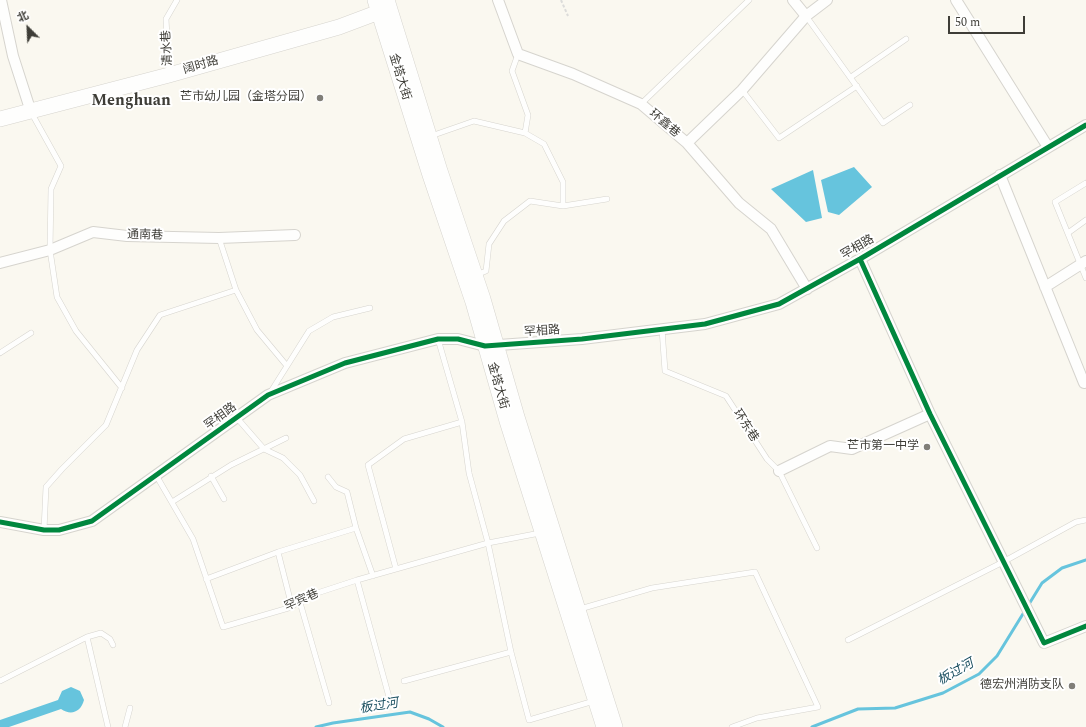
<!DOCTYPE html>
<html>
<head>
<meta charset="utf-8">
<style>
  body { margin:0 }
  #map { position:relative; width:1086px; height:727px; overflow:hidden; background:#faf8f0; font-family:Spectral,"Noto Sans SC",serif }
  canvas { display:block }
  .north { position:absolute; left:8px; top:8px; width:40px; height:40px; -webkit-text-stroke:3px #fff; paint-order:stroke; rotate:336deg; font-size:11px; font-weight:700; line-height:16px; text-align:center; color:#3e3d37 }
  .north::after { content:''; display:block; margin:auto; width:14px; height:18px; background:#3e3d37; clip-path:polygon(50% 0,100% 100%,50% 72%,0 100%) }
  .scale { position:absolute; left:948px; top:16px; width:77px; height:18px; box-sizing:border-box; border:2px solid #3e3d37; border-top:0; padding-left:5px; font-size:12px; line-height:14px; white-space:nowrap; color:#3e3d37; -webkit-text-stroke:3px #fff; paint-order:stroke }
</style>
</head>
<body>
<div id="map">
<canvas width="1086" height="727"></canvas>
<div class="north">北</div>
<div class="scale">50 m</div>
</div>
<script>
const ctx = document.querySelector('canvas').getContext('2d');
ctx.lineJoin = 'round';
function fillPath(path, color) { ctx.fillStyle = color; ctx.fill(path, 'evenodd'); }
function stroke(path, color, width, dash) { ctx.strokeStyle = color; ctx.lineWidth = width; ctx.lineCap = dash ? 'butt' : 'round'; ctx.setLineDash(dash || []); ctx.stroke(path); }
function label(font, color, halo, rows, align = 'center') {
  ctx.font = font + ' Spectral,"Noto Sans SC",serif'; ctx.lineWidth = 4; ctx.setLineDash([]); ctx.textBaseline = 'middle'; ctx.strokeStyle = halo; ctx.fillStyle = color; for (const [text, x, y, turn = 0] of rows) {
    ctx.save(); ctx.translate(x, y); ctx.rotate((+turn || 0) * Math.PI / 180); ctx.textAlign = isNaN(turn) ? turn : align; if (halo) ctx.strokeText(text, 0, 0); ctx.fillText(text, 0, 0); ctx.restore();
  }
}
fillPath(new Path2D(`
  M854,167l18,20 -33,28 -11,-3 -7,-32z
  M813,170l9,48 -16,4 -35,-33z
  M71,687l9,4 4,9c-3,12 -13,16 -23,9l-52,18h-9v-7l58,-20 4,-9z`), '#66c4dd');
stroke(new Path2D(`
  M316,727l17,-4 77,-11 19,7 14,8
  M812,727l46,-18 37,-1 48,-15 36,-19 18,-18 45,-73 20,-15 24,-8`), '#66c4dd', 3);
const service = new Path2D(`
  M806,16l77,107 27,-18
  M518,54l-6,17 16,44 -3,18
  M169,74l-3,-55 11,-19
  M851,77l55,-38
  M742,90l37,48 78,-52
  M641,104l108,-104
  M31,112l30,54 -10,23 -1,61 7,47 19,34 46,57
  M431,136l43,-15 51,12 19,11 19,38v24
  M1086,183l-31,19 31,76
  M1068,233l18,-13
  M219,238l17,52 21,40 30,36
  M476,275l10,-4 3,-27 15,-23 26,-20 33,5 44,-7
  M662,329l3,42 61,25 41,63 12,12 38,77
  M438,339l24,83 7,51 19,70 23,109 18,68 65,-19
  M0,353l31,-20
  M270,393l39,-62 24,-14 37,-9
  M237,418l27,31 19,9 17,17 14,26
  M156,475l37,64 30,88 69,-20 7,-8 58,-19 131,-37 52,-10
  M211,476l13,23
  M328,477l8,10 11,5 9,36 17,48
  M172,502l59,-37 55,-27
  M44,530l2,-43 16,-18 44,-44 31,-75 23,-35 76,-25
  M278,552l14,55
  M396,569l-28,-104 36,-26 58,-17
  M206,579l72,-27 78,-24
  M357,580l32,117
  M299,599l30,104
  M580,609l72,-21 103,-16 63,135 -61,11 -25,9
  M87,637l21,90
  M848,640l155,-78 73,-40 10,-2
  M0,681l87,-44 14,-4 9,6 3,6
  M404,681l107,-29
  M125,727l5,-19`);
const minor = new Path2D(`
  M1,0l12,56 18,56
  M498,0l20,54 55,20 68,30 46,39 52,60 32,26 36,60
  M793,0l13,16
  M956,0l92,147
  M687,143l55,-53 64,-74 21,-16
  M1000,175l84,208
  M860,259l70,155 114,229 42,-17
  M0,263l50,-13 43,-18 34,4 92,2 76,-3
  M1045,287l41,-26
  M779,471l51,-25 22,3 78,-35
  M0,522l44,8h15l33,-9 176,-126 77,-32 93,-24h20l27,7 97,-7 123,-15 74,-20 81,-45 226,-134`);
const secondary = new Path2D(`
  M375,0l55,175 43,127 34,119 97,306
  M387,0l53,171 43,128 34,118 98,310
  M0,119l169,-44 170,-48 40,-15`);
stroke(service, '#d6d4ce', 6);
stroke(minor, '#d6d4ce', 12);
stroke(secondary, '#d6d4ce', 16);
stroke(new Path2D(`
  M561,0l7,16`), '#dcdcda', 2, [3, 2]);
stroke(service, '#fefefd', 5);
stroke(minor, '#fefefd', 10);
stroke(secondary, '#fefefd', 15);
stroke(new Path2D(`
  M860,259l70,155 114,229 42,-17
  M0,522l44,8h15l33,-9 176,-126 77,-32 93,-24h20l27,7 97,-7 123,-15 74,-20 81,-45 226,-134`), '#00873e', 5);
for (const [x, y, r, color] of [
  [320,98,4,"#807e78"],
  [927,447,4,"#807e78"],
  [1072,686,4,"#807e78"]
]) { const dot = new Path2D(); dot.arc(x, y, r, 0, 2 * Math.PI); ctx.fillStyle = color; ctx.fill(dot); stroke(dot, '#fff', 1.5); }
label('12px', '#3e3d37', '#fff', [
  ["清水巷",168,48,-93],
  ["阔时路",201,66,-16],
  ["金塔大街",399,77,73],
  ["环鑫巷",664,124,40],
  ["通南巷",145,236,1],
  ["罕相路",858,248,-30],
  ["罕相路",542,332,-4],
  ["金塔大街",497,386,74],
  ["罕相路",221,417,-36],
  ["环东巷",745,426,57],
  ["罕宾巷",302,601,-24]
]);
label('12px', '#3e3d37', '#fff', [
  ["芒市幼儿园（金塔分园）",312,98],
  ["芒市第一中学",919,447],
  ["德宏州消防支队",1064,686]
], 'right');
label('italic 13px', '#1d5162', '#fff', [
  ["板过河",956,673,-29],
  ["板过河",379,707,-9]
]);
label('bold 16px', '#3e3d37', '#fff', [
  ["Menghuan",131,102]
]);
</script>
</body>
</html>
